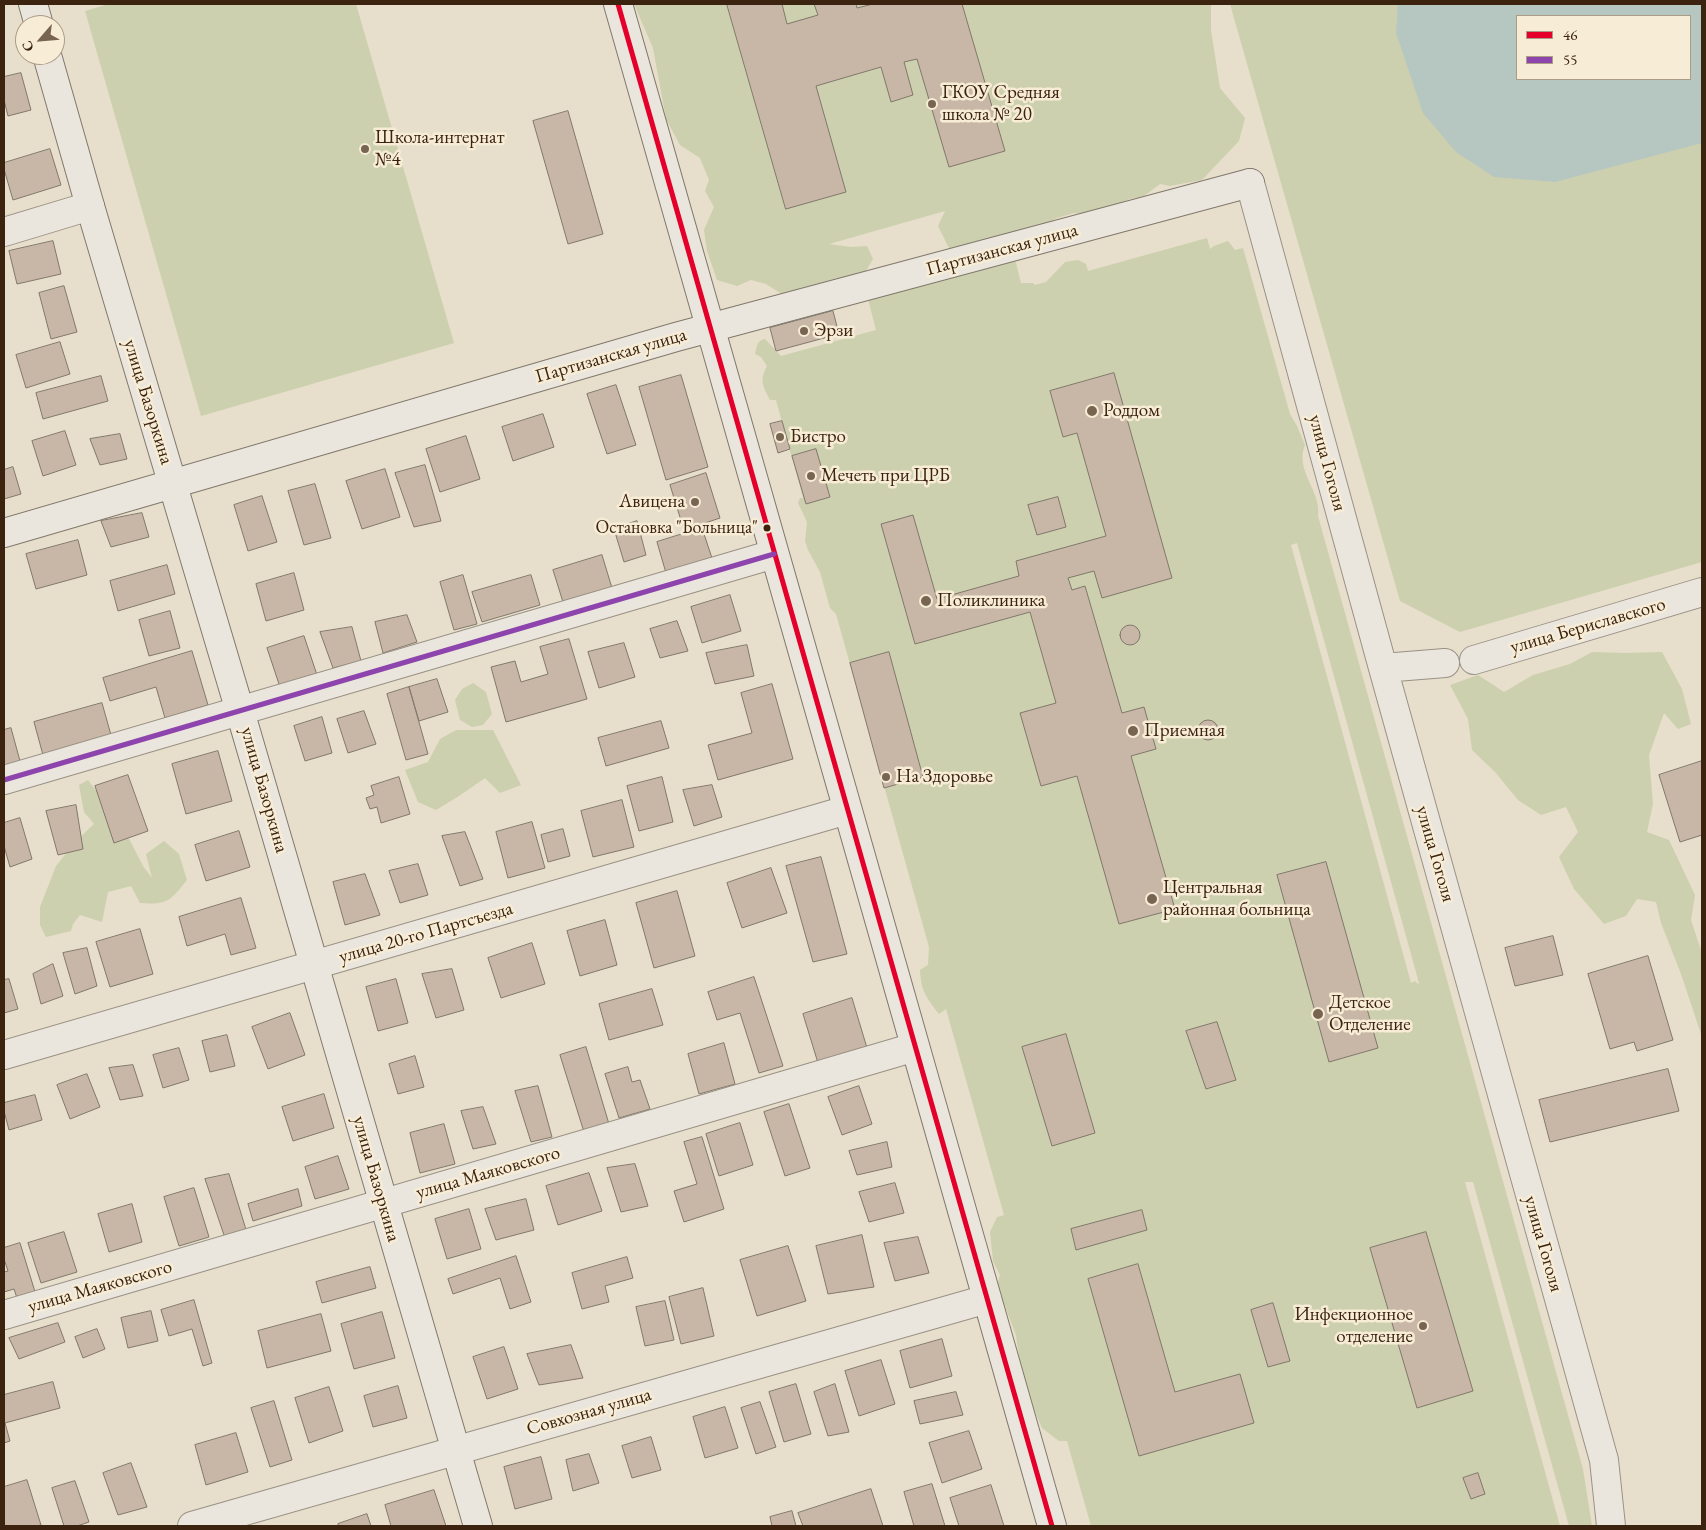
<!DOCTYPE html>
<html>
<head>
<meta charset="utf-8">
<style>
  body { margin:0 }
  #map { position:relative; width:1706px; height:1530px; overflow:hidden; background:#e7decb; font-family:"EB Garamond",serif }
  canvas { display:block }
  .frame { position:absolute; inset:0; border:5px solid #3b2310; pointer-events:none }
  .legend { position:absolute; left:1516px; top:15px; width:175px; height:65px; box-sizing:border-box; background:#f7ecd5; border:1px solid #ac9c86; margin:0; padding:6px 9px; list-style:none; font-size:15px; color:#3b2310 }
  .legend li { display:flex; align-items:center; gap:10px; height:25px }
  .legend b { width:25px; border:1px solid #ac9c86 }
  .north { position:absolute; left:15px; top:15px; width:50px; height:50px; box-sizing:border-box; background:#f7ecd5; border:1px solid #ac9c86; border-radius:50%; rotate:243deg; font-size:14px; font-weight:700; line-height:20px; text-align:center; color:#3b2310 }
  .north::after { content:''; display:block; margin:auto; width:18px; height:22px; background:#776451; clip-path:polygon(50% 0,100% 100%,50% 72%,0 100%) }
</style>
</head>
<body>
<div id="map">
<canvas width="1706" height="1530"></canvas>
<div class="frame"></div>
<ul class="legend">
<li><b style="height:6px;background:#e4002b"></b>46</li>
<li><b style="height:6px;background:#8e44ad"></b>55</li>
</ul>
<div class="north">С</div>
</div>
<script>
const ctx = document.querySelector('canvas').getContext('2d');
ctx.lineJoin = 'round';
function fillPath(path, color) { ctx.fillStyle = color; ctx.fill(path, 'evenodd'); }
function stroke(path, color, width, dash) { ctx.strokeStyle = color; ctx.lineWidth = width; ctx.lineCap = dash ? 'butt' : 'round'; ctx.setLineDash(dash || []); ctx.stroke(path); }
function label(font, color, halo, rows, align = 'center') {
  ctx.font = font + ' "EB Garamond",serif'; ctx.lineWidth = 5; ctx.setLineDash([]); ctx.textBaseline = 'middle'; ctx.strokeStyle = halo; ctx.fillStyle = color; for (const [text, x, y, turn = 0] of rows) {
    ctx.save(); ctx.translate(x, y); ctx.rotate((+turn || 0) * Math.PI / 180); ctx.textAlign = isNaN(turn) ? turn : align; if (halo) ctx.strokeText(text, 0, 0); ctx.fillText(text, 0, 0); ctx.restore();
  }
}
fillPath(new Path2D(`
  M109,4h247l98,339 -253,73 -116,-405z
  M634,4h577v26l9,58 25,30 -6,23 -37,39 -32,6 -10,-2 -16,12 -15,3 -16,9 -29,6 -10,-1 -17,5 -16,8 -91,24 -12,-24 7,-15 -116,33 22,3 16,-1 6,13 -7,12 -12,15 -69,10 -19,-12 -15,-4 -14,6 -20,-6 -10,-29 -3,-21 10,-23 -9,-16 4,-11 -9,-22 -20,-13 -14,-26 -13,-71z
  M1230,4h472v558l-242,70 -60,-31zM1517,16h173v63h-173z
  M1207,238l3,11 4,-3 14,-5 7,9 8,-2 47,166 7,12 8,19c-11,25 17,47 13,71l265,953 9,57h-23l-96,-344h-8l95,344h-469l-24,-85h-8l-17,-13 -9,-20 -11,-26 -6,-47 -19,-49 3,-11 -7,-14 -3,-29 7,-15 7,-2 -58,-206 -7,5c-13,-17 -18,-23 -19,-44l8,-5 1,-18 -93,-333 -6,-6 -10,-36 -12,-22 -3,-9 2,-19 -9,-19 2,-5h3l-27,-98h-6c-7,-14 -11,-19 -3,-34l-6,-9 -6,-3c2,-8 2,-14 10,-15l16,17 95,-26 -9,-35 147,-40 7,28h12l2,2 11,-3 19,-20 13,-2 8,4 2,7zM1297,543l122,440 -1,1 -3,-3 -4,2 -120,-438z
  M1592,652l32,1 38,-1 20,37 9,35 -13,5 -14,-16 -15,42 4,49 -6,28 22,8 26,55 -4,25 11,33v84l-21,-63 -20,-51 -5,-21 -19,-3 -11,17 -22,8 -30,-35 -15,-32 19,-25 -12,-25 -25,8 -23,-15 -23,-28 -23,-22 -4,-31 -18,-34 28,-10 26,17 29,-17 37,-11z
  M473,683l13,9 6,22 -9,11 -11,2 -12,-7 -5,-20 7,-11z
  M456,730h37l28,55 -21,8 -15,-15 -26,18 -23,14 -18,-8 -13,-32 23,-8 12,-23z
  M88,780l35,47 20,39 9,12 -6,-24 18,-13 15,13 8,26c-17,21 -19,25 -47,23l-9,-17 -23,6 -6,30 -22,-7 -7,9 -2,7 -25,6 -6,-12v-18l16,-41 19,-24 19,-18 -10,-12 -5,-27z`), '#ccd0ae');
fillPath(new Path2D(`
  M1398,4h304v139l-147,39 -61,-5 -38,-25 -33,-39 -27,-80zM1517,16h173v63h-173z`), '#b6c6c1');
const building = new Path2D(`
  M727,4h55l5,20 31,-9 -4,-11h42l1,4 16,-4h89l43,147 -56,16 -32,-108 -13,3 9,33 -22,7 -10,-35 -65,19 30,106 -60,17z
  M21,73l10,37 -23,6 -4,-16v-23z
  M568,111l35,123 -35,10 -35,-123z
  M50,149l11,36 -48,15 -9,-31v-6z
  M53,241l8,33 -44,10 -8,-33z
  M64,286l13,46 -26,7 -12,-46z
  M833,311l6,23 -63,17 -6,-23z
  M60,342l10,32 -44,14 -10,-33z
  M1114,373l58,205 -70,20 -8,-27 -26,7 4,12 13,-4 37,127 22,-6 12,42 -25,7 44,153 -56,15 -42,-148 -36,10 -21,-73 36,-10 -26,-91 -115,32 -34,-120 32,-9 24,84 82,-23 -3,-15 90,-25 -29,-103 -14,4 -13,-46z
  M681,375l27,92 -42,13 -27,-93z
  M101,376l7,25 -65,18 -7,-26z
  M616,385l20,60 -29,9 -20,-60z
  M543,414l11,33 -41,14 -11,-34z
  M782,421l8,28 -12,4 -8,-29z
  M65,431l11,34 -33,11 -11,-35z
  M120,434l7,25 -27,6 -10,-26z
  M466,436l14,43 -40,13 -14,-43z
  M816,449l14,48 -24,7 -14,-48z
  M425,465l16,56 -27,6 -19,-54z
  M13,467l8,27 -17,5v-29z
  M385,469l15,48 -38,12 -16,-48z
  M706,473l14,45 -36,12 -14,-45z
  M315,484l16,54 -27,7 -16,-54z
  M262,496l15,46 -29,9 -14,-46z
  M1058,497l8,30 -29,8 -9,-30z
  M142,513l7,24 -38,10 -10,-26z
  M637,521l9,34 -22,7 -10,-33z
  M702,528l10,30 -46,15 -9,-31z
  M78,540l9,35 -51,14 -10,-35z
  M602,555l10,33 -49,14 -10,-32z
  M167,565l8,29 -57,17 -8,-30z
  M294,573l10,37 -38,11 -10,-37z
  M463,575l14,49 -23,6 -14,-48z
  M531,575l9,30 -58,17 -10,-30z
  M730,595l11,36 -39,12 -11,-36z
  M170,611l10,37 -31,8 -10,-36z
  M407,615l10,27 -34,11 -8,-31z
  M677,621l11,30 -28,7 -10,-29z
  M1120 635a10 10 0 1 1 20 0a10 10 0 1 1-20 0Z
  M352,627l9,34 -28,7 -13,-36z
  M304,636l13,39 -37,12 -13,-39z
  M569,639l18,60 -81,23 -15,-55 24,-6 6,21 27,-8 -8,-27z
  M624,643l11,34 -36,11 -11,-36z
  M747,645l7,31 -39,8 -9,-31z
  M192,651l16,54 -43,13 -9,-31 -46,14 -7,-23z
  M889,652l34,125 -39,11 -34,-125z
  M437,679l11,33 -29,9 -10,-34z
  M772,684l21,75 -75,21 -10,-35 44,-12 -11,-40z
  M409,687l19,67 -22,6 -19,-66z
  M102,703l9,32 -68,20 -9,-33z
  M364,711l12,33 -28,9 -11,-34z
  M322,717l10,36 -27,8 -11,-35z
  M1198 730a10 10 0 1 1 20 0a10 10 0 1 1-20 0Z
  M661,721l8,27 -63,18 -8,-28z
  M11,728l9,33 -16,5v-36z
  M218,751l14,50 -46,13 -14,-50z
  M1702,761v74l-22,7 -21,-67z
  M128,775l20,56 -34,12 -19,-57z
  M399,777l11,37 -29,9 -4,-16 -7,2 -4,-11 8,-3 -3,-9z
  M662,777l11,45 -34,9 -12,-45z
  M712,785l10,32 -28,9 -11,-36z
  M622,800l12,47 -41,10 -12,-46z
  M76,805l7,44 -25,6 -12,-44z
  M20,818l12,41 -22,8 -6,-21v-23z
  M532,822l13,46 -37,10 -12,-46z
  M563,829l7,27 -22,6 -7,-27z
  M239,831l11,36 -44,14 -11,-36z
  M465,832l18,47 -23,7 -18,-50z
  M821,857l26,97 -34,8 -27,-96z
  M1326,862l52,186 -49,14 -52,-187z
  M418,864l10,31 -28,8 -11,-32z
  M771,868l16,45 -45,15 -15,-45z
  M365,874l15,41 -35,10 -12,-43z
  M677,891l18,65 -41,12 -18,-65z
  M241,898l15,50 -25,7 -6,-21 -38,12 -8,-29z
  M605,920l12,45 -37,11 -13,-45z
  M140,929l13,45 -43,13 -14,-45z
  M1553,936l10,39 -48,11 -10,-38z
  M532,943l13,41 -44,14 -13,-40z
  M87,948l10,38 -22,8 -12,-41z
  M1648,956l25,84 -36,11 -3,-9 -24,7 -22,-75z
  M53,964l10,32 -22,8 -8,-30z
  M452,969l12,41 -28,8 -14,-44z
  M754,977l29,89 -24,7 -19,-60 -23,7 -9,-28z
  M9,979l9,30 -14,4v-33z
  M396,979l12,44 -30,8 -12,-44z
  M652,989l11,36 -54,15 -10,-36z
  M852,998l15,50 -49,15 -15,-49z
  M290,1013l15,42 -37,14 -16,-42z
  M1217,1022l19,58 -30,9 -20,-58z
  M1066,1034l29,99 -43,13 -30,-99z
  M227,1035l8,31 -25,6 -8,-31z
  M724,1043l11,41 -36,10 -11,-40z
  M586,1047l23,77 -25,8 -24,-77z
  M179,1048l10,32 -26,8 -10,-33z
  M415,1056l9,31 -26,7 -9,-30z
  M133,1065l10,31 -23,4 -11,-32z
  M628,1067l4,15 8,-2 10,29 -31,9 -14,-44z
  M1668,1069l11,42 -129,31 -11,-42z
  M87,1074l13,33 -30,12 -13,-34z
  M538,1086l14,51 -21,5 -16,-51z
  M859,1086l13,38 -30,11 -14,-38z
  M324,1094l10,34 -41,13 -11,-34z
  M35,1095l7,25 -33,10 -5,-19v-8z
  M789,1104l21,64 -25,8 -21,-64z
  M483,1107l13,37 -23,5 -12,-38z
  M740,1123l13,42 -34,11 -13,-42z
  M444,1124l11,40 -35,9 -10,-40z
  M702,1137l22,72 -40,13 -10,-31 23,-7 -13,-42z
  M887,1142l5,25 -35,8 -8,-24z
  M338,1156l11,33 -34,10 -10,-32z
  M635,1164l13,42 -27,6 -14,-44z
  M589,1173l13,38 -44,14 -12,-39z
  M229,1174l18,59 -22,5 -20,-59z
  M895,1183l9,30 -35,9 -10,-30z
  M194,1188l15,49 -30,9 -15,-49z
  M298,1189l4,17 -49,15 -5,-17z
  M526,1199l8,31 -38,10 -11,-31z
  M132,1204l10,38 -33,10 -11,-38z
  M469,1209l12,40 -34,10 -12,-40z
  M1142,1210l5,20 -71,20 -5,-21z
  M64,1232l13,40 -36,11 -13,-40z
  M1426,1232l47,159 -56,17 -47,-160z
  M862,1235l12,52 -46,7 -12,-48z
  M918,1237l11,36 -34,8 -11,-38z
  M20,1243l16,52 -18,6 -4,-12 -10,3v-20l4,-1 -4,-12v-11z
  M788,1246l18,55 -49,15 -17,-56z
  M516,1256l15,46 -21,7 -10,-31 -47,16 -5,-15z
  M627,1257l6,21 -28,8 4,16 -27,7 -10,-36z
  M1138,1264l37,128 65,-18 14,49 -115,33 -51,-177z
  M370,1267l6,21 -54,15 -6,-21z
  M703,1288l11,48 -33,8 -12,-47z
  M194,1300l18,63 -9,3 -11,-37 -23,7 -8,-26z
  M665,1301l9,39 -29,6 -9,-39z
  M1273,1303l17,58 -22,6 -17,-57z
  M151,1311l7,30 -30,7 -7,-30z
  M382,1312l13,46 -41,11 -13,-45z
  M321,1314l10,37 -64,17 -9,-37z
  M58,1323l7,19 -46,17 -10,-21z
  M97,1329l8,20 -22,9 -8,-21z
  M942,1339l10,37 -42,12 -10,-37z
  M571,1345l12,33 -44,7 -12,-31z
  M504,1347l14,42 -31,10 -14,-42z
  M881,1360l14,44 -36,12 -14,-45z
  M53,1382l7,26 -55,15 5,18 -6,2v-48z
  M796,1384l15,50 -27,8 -15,-50z
  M835,1384l14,48 -21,4 -14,-44z
  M398,1386l9,32 -34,9 -9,-31z
  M329,1387l14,44 -34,12 -14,-45z
  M956,1392l7,23 -43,9 -6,-23z
  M274,1401l18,59 -22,7 -19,-59z
  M760,1402l16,45 -20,7 -15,-46z
  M725,1407l13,41 -33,10 -12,-41z
  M969,1431l13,38 -40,14 -13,-40z
  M236,1433l12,39 -42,13 -11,-40z
  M651,1437l10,33 -29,8 -10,-32z
  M589,1454l10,29 -26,8 -7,-31z
  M541,1457l11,42 -37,10 -11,-42z
  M131,1463l16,44 -29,8 -15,-42z
  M1478,1473l7,21 -14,5 -8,-21z
  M27,1480l14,45 -6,1h-31v-39z
  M75,1481l14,41 -12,4h-13l-12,-38z
  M932,1484l13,42h-31l-10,-34z
  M991,1485l13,41h-45l-9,-28z
  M871,1489l12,37h-80l-5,-13z
  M434,1490l12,36h-55l-6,-21z
  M792,1511l4,15h-24l-2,-9z
  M367,1514l4,12h-33v-2z`);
fillPath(building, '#c8b7a6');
stroke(building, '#81786c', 1);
const street = new Path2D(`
  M1250,183l133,485 221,792 7,66
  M4,232l86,-26
  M1474,660l228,-68
  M1383,668l62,-5
  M4,780l770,-226
  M4,1055l843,-245
  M4,1315l911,-268
  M192,1526l795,-227`);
const secondary = new Path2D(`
  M33,4l6,21
  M618,4l434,1522
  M47,55l43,151 150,505 238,815
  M4,533l672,-196 574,-154`);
stroke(street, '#999185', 30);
stroke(secondary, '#81786c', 30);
stroke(street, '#ebe6dd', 28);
stroke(secondary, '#ebe6dd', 28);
stroke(new Path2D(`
  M618,4l434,1522`), '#e4002b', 5);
stroke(new Path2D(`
  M4,780l770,-226`), '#8e44ad', 5);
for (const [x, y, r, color] of [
  [932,104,5,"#776451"],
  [365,149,5,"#776451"],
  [804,331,5,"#776451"],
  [1092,411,6,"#776451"],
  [780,437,5,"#776451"],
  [811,476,5,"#776451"],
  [695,502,5,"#776451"],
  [767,528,4.5,"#3b2310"],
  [926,601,6,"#776451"],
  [1133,731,6,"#776451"],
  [886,777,5,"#776451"],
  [1152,899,6,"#776451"],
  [1318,1014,6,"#776451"],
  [1423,1326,5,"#776451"]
]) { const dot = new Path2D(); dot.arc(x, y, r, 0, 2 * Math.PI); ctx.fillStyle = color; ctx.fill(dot); stroke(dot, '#f7ecd5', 2); }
label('18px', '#3b2310', '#f7ecd5', [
  ["Остановка \"Больница\"",758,528]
], 'right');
label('19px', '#3b2310', '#f7ecd5', [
  ["ГКОУ Средняя",942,93],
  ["школа № 20",942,115],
  ["Школа-интернат",375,138],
  ["№4",375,160],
  ["Эрзи",814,331],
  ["Роддом",1103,411],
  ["Бистро",790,437],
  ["Мечеть при ЦРБ",821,476],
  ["Авицена",685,502,"right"],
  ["Поликлиника",937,601],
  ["Приемная",1144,731],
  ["На Здоровье",896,777],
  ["Центральная",1163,888],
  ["районная больница",1163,910],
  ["Детское",1329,1003],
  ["Отделение",1329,1025],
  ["Инфекционное",1413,1315,"right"],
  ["отделение",1413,1337,"right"]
], 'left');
label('19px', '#3b2310', '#f7ecd5', [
  ["Партизанская улица",1002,250,-15],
  ["Партизанская улица",611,356,-16],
  ["улица Базоркина",148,402,73],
  ["улица Гоголя",1327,463,75],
  ["улица Бериславского",1588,626,-16],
  ["улица Базоркина",264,790,74],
  ["улица Гоголя",1435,854,74],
  ["улица 20-го Партсъезда",426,933,-16],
  ["улица Маяковского",488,1173,-16],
  ["улица Базоркина",376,1179,74],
  ["улица Гоголя",1543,1244,74],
  ["улица Маяковского",100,1287,-16],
  ["Совхозная улица",589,1412,-16]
]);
</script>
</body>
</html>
